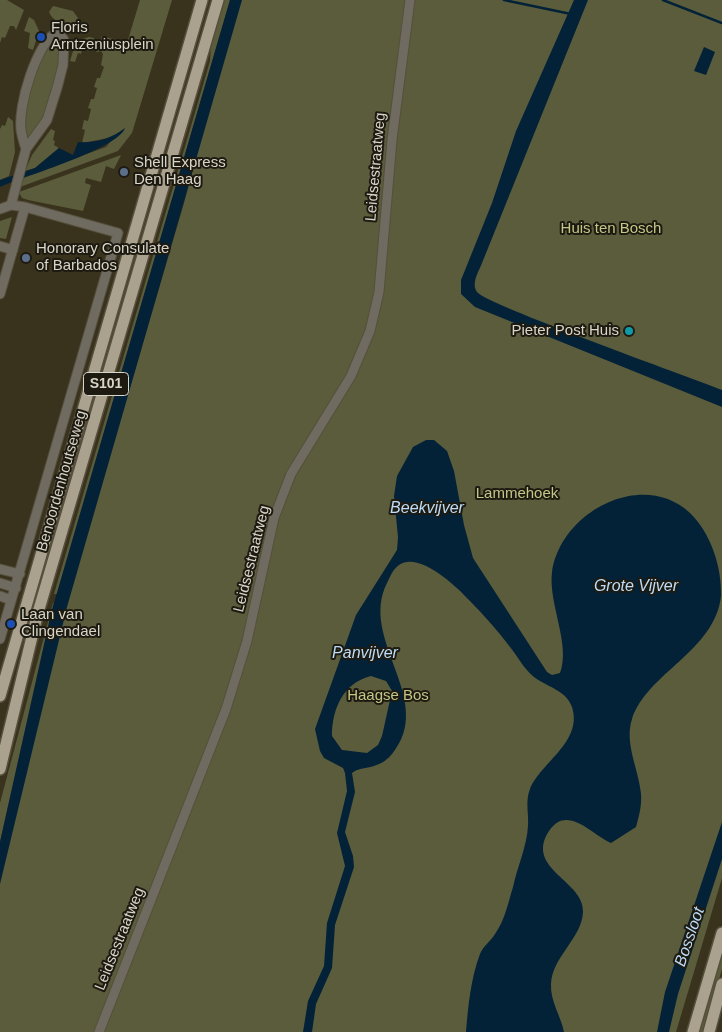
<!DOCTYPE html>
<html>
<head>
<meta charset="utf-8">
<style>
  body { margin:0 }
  canvas { display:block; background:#39321d }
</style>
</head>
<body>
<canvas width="722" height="1032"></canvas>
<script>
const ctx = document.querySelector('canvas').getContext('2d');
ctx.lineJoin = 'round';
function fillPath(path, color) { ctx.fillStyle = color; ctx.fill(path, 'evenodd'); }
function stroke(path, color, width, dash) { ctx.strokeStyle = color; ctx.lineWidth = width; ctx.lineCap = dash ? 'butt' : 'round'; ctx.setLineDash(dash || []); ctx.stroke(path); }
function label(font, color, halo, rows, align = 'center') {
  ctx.font = font + ' Arial,sans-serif'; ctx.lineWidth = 4; ctx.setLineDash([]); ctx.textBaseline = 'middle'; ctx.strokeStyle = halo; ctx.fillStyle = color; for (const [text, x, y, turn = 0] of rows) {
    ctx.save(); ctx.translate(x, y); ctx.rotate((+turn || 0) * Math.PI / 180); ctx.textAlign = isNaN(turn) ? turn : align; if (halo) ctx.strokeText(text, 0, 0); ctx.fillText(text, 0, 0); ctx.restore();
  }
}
fillPath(new Path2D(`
  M0,0h7l17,10 -8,20 -2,-4h-4l-5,12 -3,-1 -2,6z
  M140,0h32l-40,133 -14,18 -98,36 -1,-9 87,-31 8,-10 -32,6 3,-13 -3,-1 2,-9 4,1 3,-12 -3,-1 3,-9h3l3,-11 -3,-1 3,-9h3l4,-11 -3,-2 2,-11 -2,-3 -5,1 6,-16 25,7z
  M223,0h7l-173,594h-3l156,-533 1,-17z
  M238,0h484v878l-46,154h-676v-177l51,-198 133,-454z
  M53,6l20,5 5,7 -3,5c-10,3 -22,-1 -26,-11z
  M29,17l5,3 5,11 -6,19 -5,-2 2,-15 -6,-2z
  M89,37l5,1 -4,13 -8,-2 -1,5 -3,-1 -3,9 -5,-1 6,-20z
  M55,39c12,9 -4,65 -11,78 -3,8 -11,15 -16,22 -14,-14 8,-73 16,-89 2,-4 7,-8 11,-11z
  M8,117l5,4 2,31 -6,24 -9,4v-51l2,-4 3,1z
  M51,129l4,2 -2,9 2,1 -1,4 5,3 -24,20 -10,3 7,-16z
  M121,155l-7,14 -8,-3 -5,16 -15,-4 -1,5 6,2 -8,26 -55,-11 -6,-2 -3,-6z
  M12,217l-6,22 -6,-1v-17z
  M53,603h1l-54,239v-39z
  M722,948v21l-18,63h-7z`), '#5a5c3b');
fillPath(new Path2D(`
  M230,0h12l-175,607 -67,277v-42l51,-229z
  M574,0h14l-106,263c-3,8 -11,20 -5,29 8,12 215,86 245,98v17l-247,-100 -14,-13v-14l31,-77 24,-72z
  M704,47l11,5 -9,23 -12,-4z
  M125,128c-7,21 -101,48 -125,59v-7l35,-12 24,-20 14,7 5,-13c19,1 32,-3 47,-14z
  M426,440h8l13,11 7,20 10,54 9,33 74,114 5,3 8,-2c11,-29 -12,-69 -8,-101 9,-61 91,-103 138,-59 21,20 32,55 31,83 -6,55 -74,77 -89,123 -8,24 7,51 9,75 1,11 -2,22 -5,33l-25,16c-20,-9 -44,-39 -62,-12 -25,38 36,50 34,81 -1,26 -31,45 -32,72 -1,17 10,32 13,48h-98c2,-25 5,-55 14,-78 3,-8 11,-13 15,-20 10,-14 13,-31 18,-47 4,-19 14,-41 15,-61 1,-12 -3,-25 2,-37 11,-27 53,-47 42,-82 -6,-17 -25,-20 -38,-30 -10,-8 -16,-20 -24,-30 -12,-16 -26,-32 -41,-47 -13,-14 -50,-49 -70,-35 -6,4 -9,12 -12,18 -29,57 50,117 5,171 -14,17 -30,11 -40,19l3,19 -10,40 8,24 1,11 -19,58 -3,43 -16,36 -4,28h-9l5,-31 16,-35 3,-43 18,-57 -8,-33 10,-42 -2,-18 -2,-5 -19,-10 -4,-7 -5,-22 41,-114 41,-65 1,-13 -4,-41 3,-20 16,-29zM371,676l15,5 6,10 -10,45 -4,9 -11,8 -25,-3 -10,-14c0,-27 11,-53 39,-60z
  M722,822v37l-44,135 -9,38h-12l8,-40z`), '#032238');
stroke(new Path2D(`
  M504,0l67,14
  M663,0l59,23`), '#032238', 2.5);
const minor = new Path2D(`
  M11,205l15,-56 21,-29 10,-32 6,-23 1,-25 -6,-9c-22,13 -40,74 -37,99 1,6 3,13 5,19
  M0,209l11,-4 14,2 93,26 -118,406
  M0,246l13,4
  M0,294l25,-87
  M0,569l20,5
  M0,583l16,5
  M0,596l11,4
  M99,1032l127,-323 21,-68 27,-123 17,-44 60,-98 19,-45 9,-39 13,-152 18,-140`);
const major = new Path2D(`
  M0,696l202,-696
  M0,769l37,-153 181,-616
  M693,1032l29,-99
  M709,1032l13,-48`);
stroke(minor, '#564f3c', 11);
stroke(major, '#564f3c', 14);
stroke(minor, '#6f6b61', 9);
stroke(major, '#aaa28e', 11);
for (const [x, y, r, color] of [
  [41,37,5,"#1a4fb4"],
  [124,172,5,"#5c6f8a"],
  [26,258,5,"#5c6f8a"],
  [629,331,5,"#0f9aa8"],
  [11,624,5,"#1a4fb4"]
]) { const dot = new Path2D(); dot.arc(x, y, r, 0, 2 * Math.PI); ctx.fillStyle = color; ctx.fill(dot); stroke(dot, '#1d1a11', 2); }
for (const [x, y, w] of [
  [106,384,45]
]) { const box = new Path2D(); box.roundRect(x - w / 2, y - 11.5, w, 23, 4); ctx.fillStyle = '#1d1a11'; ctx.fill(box); stroke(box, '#d9d5c8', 1); }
label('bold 14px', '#d9d5c8', null, [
  ["S101",106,384]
]);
label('15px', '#d9d5c8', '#1d1a11', [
  ["Floris",51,28],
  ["Arntzeniusplein",51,45],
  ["Shell Express",134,163],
  ["Den Haag",134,180],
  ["Honorary Consulate",36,249],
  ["of Barbados",36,266],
  ["Pieter Post Huis",619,331,"right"],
  ["Laan van",21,615],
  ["Clingendael",21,632]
], 'left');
label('15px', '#d9d5c8', '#1d1a11', [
  ["Leidsestraatweg",376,167,-85],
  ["Benoordenhoutseweg",62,481,-74],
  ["Leidsestraatweg",252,559,-76],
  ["Leidsestraatweg",120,939,-68]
]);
label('15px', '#c3c786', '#1d1a11', [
  ["Huis ten Bosch",611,229],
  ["Lammehoek",517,494],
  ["Haagse Bos",388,696]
]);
label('italic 16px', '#bcdcf7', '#1d1a11', [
  ["Beekvijver",427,509],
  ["Grote Vijver",636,587],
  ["Panvijver",365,654],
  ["Bossloot",690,937,-71]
]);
</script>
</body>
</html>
